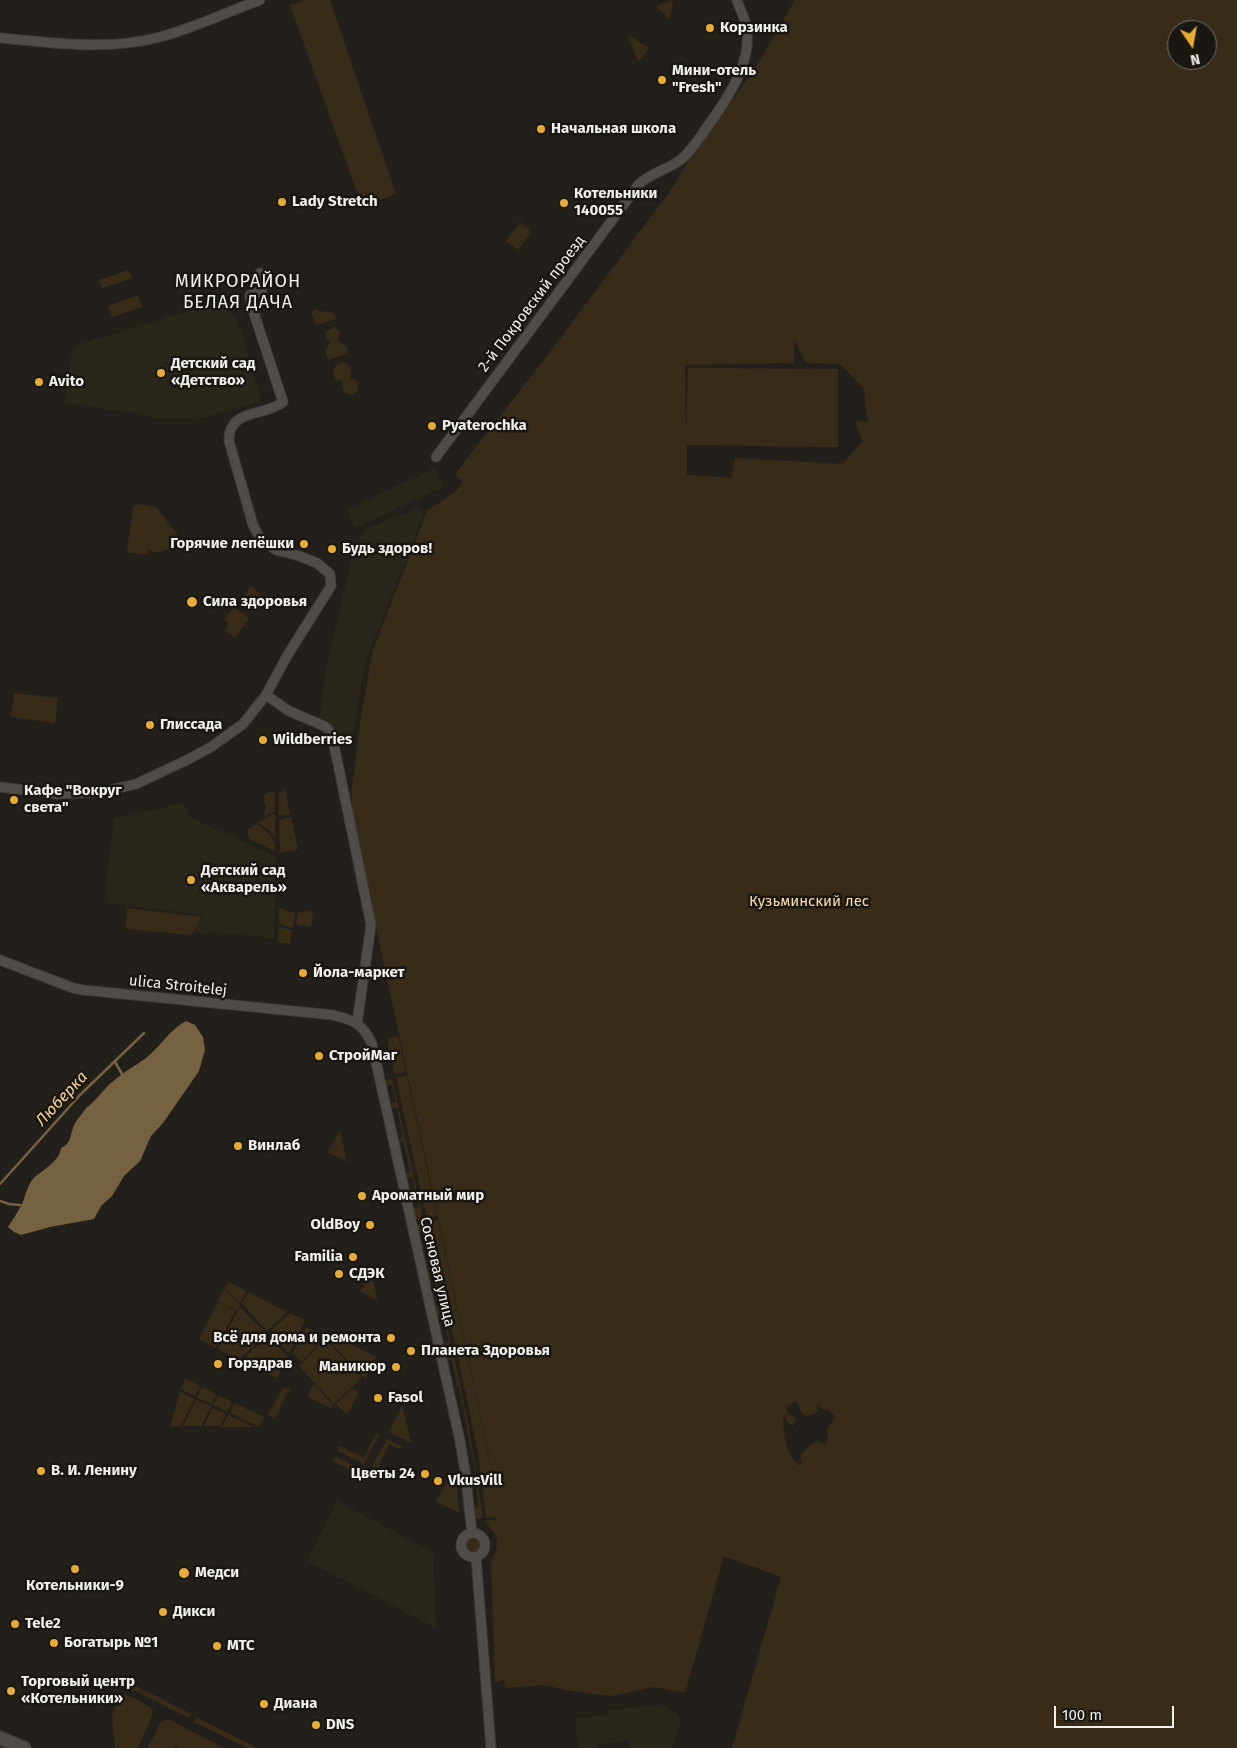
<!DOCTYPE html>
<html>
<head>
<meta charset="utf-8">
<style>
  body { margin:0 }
  #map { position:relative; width:1237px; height:1748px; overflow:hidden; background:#23201c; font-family:"Fira Sans",sans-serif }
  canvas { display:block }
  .north { position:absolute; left:1167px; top:20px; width:50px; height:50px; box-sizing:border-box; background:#1a1713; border:1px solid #706d6a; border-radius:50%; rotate:168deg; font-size:14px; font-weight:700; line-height:20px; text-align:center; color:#f1efec }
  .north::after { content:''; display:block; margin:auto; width:18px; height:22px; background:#e7ac36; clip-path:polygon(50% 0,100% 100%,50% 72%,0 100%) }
  .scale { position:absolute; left:1054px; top:1706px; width:120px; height:22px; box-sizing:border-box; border:2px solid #f1efec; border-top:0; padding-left:6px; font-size:15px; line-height:18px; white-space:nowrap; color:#f1efec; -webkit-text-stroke:4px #1a1713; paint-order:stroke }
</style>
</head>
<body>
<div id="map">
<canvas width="1237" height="1748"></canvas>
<div class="north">N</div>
<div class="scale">100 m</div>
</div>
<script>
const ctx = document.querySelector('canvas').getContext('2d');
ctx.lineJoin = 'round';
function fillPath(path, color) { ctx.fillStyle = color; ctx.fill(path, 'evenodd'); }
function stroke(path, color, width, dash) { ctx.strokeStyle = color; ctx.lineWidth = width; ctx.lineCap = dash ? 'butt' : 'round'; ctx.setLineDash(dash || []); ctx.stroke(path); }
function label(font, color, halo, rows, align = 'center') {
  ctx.font = font + ' "Fira Sans",sans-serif'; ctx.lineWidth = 5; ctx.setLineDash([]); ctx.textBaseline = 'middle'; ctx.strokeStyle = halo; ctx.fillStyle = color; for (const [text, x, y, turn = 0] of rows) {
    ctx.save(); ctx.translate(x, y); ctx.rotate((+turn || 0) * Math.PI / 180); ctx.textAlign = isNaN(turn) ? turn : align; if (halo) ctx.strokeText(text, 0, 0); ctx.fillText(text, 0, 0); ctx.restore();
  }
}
fillPath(new Path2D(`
  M221,301l14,18 9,19 17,63 -55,16 -51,2 -20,-6 -71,-10 9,-57z
  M435,468l8,19 -89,41 -7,-19z
  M416,509l9,3 -54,135 -8,26 -11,70 -13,2 -4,-17 -16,-8 9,-61 26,-110 12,-20z
  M182,802l8,15 86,40 -2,81 -65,-7v3l-15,-2 10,-17 -100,-12 10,-85 43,-9z
  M337,1501l96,51 3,76 -129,-67z
  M661,1705l16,8 4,7 -9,28h-43l-1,-7 -30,3 -1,4h-19l-3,-30 34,-3v-5z`), '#2b261c');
fillPath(new Path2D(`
  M304,0h26l66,194 -34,12 -72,-201z
  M673,0l-3,20 -14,-14z
  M795,0h442v1748h-505l49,-171 -57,-21 -39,137 -31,-6 -42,9 -41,-5 -27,-6 -39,3 -1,-8 -9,2 -4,-120c5,-10 10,-21 2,-31 -4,-5 -6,-5 -7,-11h10l-1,-7v4l-9,1 -7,-60 -21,-102 9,-2 20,94 3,21 -2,-19 -136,-635v-27l9,-71 12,-67 54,-139 28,-19 8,-10 -8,-8 92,-118 121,-162 22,-35 66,-92zM1177,30h30v30h-30zM794,340l12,23 34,1 24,25 4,32 -12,1 6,19 -19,23 -108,-6 -4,20 -44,-3v-30l151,2v-78l-150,-1 -2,71 -1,-74 109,-2zM796,1401l6,12 4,3 7,-1 5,-4 -1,-7 7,6 3,-1 9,8 -9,11 1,8 -2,8 -9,-3 -11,8 -6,7 2,6 -2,4c-14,-12 -16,-29 -17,-47l1,-3 4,7 5,3 3,-8 -9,-6v-5z
  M628,35l21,13 -11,14z
  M520,222l9,7 1,5 -12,16 -12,-9z
  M129,270l3,8 -30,10 -3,-8z
  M138,295l4,12 -30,10 -4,-11z
  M314,309c2,1 4,2 6,3 9,0 11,-4 16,7l-20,6 -1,-7 -4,-3z
  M334,327l6,5 -3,9 9,5 2,8 -20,6 -3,-10 6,-8 -4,-3 -2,-8 4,-1z
  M343,362l4,2 4,5 -2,9 5,1 4,5v6l-5,4c-9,2 -12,-5 -10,-13l-6,-1 -4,-5 2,-9z
  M138,504l18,3 25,32 -1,8 -25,6 -7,-4 -1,6 -20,-3 6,-45z
  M251,586l13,11 -10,14 -14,-11z
  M234,607l15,11 -14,20 -11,-8 5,-6 -5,-5z
  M14,693l44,5 -3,25 -44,-6z
  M285,790l5,24 -11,2v-23z
  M270,791l5,2v18l-11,6 2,-10 -3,-11z
  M275,813v25l-7,-9 -10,-6z
  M291,817l7,32 -18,4 -1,-33z
  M256,824c11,7 20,14 19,27l-26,-12 -2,-9z
  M279,907l6,4 10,1 -2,15 -10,-1 -4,-3z
  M127,908l75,9 -11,18 -65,-6z
  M311,910l2,6 -2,11 -15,-2 2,-12z
  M279,927l13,3 -2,14 -12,-2z
  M398,1036l8,36 -11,2 -8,-36z
  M407,1076l30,140 -10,2 -31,-140z
  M392,1079l31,139 -9,2 -2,-11 7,-2 -7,-30 -5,1 -1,-2v-2l4,-2 -6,-30 -6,-2 5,-3 -6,-29h-4l-2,-2 1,-3 4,-1 -4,-17 -8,1 -1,-5z
  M340,1130l7,32 -19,-10z
  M438,1220l28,130 -9,2 -29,-131z
  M424,1223l29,130 -9,1 -2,-10 7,-2 -7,-28h-5l-1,-8 4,-1 -6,-29 -5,1 -1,-1 5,-3 -9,-40 -6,1 -2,-10z
  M371,1271l6,29 -16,-8z
  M228,1282l18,9 -6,12 -15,-15z
  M224,1288l16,17 -3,6 -20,-10z
  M248,1292l39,20 -20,19 -25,-27z
  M218,1302l17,9 -19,37 -17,-9z
  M240,1307l26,27 -27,26 -21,-11z
  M290,1313l15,7 -16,33 -20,-20z
  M306,1327l19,10 -24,25 -8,-9z
  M267,1336l21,21 -11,21 -36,-17z
  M337,1337l39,20 -11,22 -32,-34z
  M325,1339l37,39 -28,26 -35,-38z
  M454,1356l15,72 14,90 -10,1 -1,-12 6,-1 -3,-35 -16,-84 -4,-2 2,-3 -5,-22h-6l-1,-2z
  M185,1378l15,8 -5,10 -14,-7z
  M314,1384l19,21 -2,3 -24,-12z
  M202,1387l14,7 -4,10 -15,-6z
  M283,1387l7,3 -1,4 -2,-1 -12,26 -7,-4z
  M352,1389l7,3 -12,23 -11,-11z
  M180,1392l14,7 -13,27h-11z
  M218,1395l14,7 -5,10 -13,-7z
  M196,1400l15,6 -10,20h-18z
  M234,1403l30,14 -5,10 -29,-14z
  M402,1406l9,37 -22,-11z
  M212,1408l14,6 -6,12h-16z
  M228,1415l26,12h-32z
  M376,1434l3,1 -15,29 -26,-13 2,-5 24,12z
  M387,1439l14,7 -1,3 -11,-5 -10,21 1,1 -2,4 -6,-3z
  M336,1456l39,20 -3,5 -39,-20z
  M450,1472l6,3 3,38 -23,-12 14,-25z
  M465 1545a8 8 0 1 1 16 0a8 8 0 1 1-16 0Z
  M116,1676l75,38 -2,4 -75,-38z
  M121,1695c10,0 25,8 32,15l-1,6 -14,32h-23l-3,-31 6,-20z
  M196,1717l61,31h-10l-53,-26z
  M166,1720h4l54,28h-44l-5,-2 -2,2h-25l13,-26z`), '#382c18');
fillPath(new Path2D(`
  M186,1021l9,4 8,12 2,13 -6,21 -36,52 -12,13 -11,25 -16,15 -12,20 -11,10 -7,13 -44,8 -29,8 -7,-3 -6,-5c4,-5 14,-22 16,-28 2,-7 4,-13 8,-19 9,-10 27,-17 29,-32 10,-4 9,-12 12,-20 2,-7 10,-15 14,-21 4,-1 19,-20 24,-24 11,-10 24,-17 35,-25 15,-12 23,-28 40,-37z`), '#766241');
stroke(new Path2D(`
  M115,1062l7,12
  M0,1184l80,-89 64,-62
  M0,1201l9,3 11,1`), '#766241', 2.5);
const minor = new Path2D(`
  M0,38c53,5 107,13 160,-1 34,-9 67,-25 100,-37
  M436,457l203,-273c14,-13 32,-15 45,-27 10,-10 18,-23 26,-34 19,-27 41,-59 37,-94 -2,-10 -7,-20 -10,-29
  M266,695l23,16 35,15 4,3 4,6 39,190 -14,98
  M0,787l57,7 44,-2 35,-8 53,-25 22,-12 32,-23 23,-29 21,-39 44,-70 -1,-12 -13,-11 -18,-7 -23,-6 -15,-10 -8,-15 -24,-84c-1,-33 36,-24 54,-39l-32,-98 -1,-9 12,-4 -2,-18
  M0,960l73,28 10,2 250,25c21,5 30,9 39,29l88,397 5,30 7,62
  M461 1545a12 12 0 1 1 24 0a12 12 0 1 1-24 0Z
  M476,1557l15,191`);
const secondary = new Path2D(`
  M0,1738l24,10`);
stroke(minor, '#3e3c39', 11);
stroke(secondary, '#3e3c39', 15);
stroke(minor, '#504d48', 9);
stroke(secondary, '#504d48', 12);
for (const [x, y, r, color] of [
  [710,28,5,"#e7ac36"],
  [662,80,5,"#e7ac36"],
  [541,129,5,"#e7ac36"],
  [282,202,5,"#e7ac36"],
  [564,203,5,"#e7ac36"],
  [161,373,5,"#e7ac36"],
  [39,382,5,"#e7ac36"],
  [432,426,5,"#e7ac36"],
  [304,544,5,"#e7ac36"],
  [332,549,5,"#e7ac36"],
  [192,602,6,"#e7ac36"],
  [150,725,5,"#e7ac36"],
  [263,740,5,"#e7ac36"],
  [14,800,5,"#e7ac36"],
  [191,880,5,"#e7ac36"],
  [303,973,5,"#e7ac36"],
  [319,1056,5,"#e7ac36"],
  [238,1146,5,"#e7ac36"],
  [362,1196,5,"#e7ac36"],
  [370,1225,5,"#e7ac36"],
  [353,1257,5,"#e7ac36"],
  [339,1274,5,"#e7ac36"],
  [391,1338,5,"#e7ac36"],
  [411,1351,5,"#e7ac36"],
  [218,1364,5,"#e7ac36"],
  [396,1367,5,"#e7ac36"],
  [378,1398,5,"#e7ac36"],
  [41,1471,5,"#e7ac36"],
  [425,1474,5,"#e7ac36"],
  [438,1481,5,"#e7ac36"],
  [75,1569,5,"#e7ac36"],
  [184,1573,6,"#e7ac36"],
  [163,1612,5,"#e7ac36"],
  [15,1624,5,"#e7ac36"],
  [54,1643,5,"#e7ac36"],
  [217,1646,5,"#e7ac36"],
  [11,1691,5,"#e7ac36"],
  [264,1704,5,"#e7ac36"],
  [316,1725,5,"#e7ac36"]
]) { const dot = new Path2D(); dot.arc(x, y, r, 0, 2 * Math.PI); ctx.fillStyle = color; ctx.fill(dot); stroke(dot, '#1a1713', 2); }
label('bold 15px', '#f1efec', '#1a1713', [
  ["Корзинка",720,28],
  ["Мини-отель",672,71],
  ["\"Fresh\"",672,88],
  ["Начальная школа",551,129],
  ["Котельники",574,194],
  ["140055",574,211],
  ["Lady Stretch",292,202],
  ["Детский сад",171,364],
  ["«Детство»",171,381],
  ["Avito",49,382],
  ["Pyaterochka",442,426],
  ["Горячие лепёшки",294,544,"right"],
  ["Будь здоров!",342,549],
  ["Сила здоровья",203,602],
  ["Глиссада",160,725],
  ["Wildberries",273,740],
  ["Кафе \"Вокруг",24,791],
  ["света\"",24,808],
  ["Детский сад",201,871],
  ["«Акварель»",201,888],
  ["Йола-маркет",313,973],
  ["СтройМаг",329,1056],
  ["Винлаб",248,1146],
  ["Ароматный мир",372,1196],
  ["OldBoy",360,1225,"right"],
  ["Familia",343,1257,"right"],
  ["СДЭК",349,1274],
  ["Всё для дома и ремонта",381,1338,"right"],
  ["Планета Здоровья",421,1351],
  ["Горздрав",228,1364],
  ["Маникюр",386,1367,"right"],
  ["Fasol",388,1398],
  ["В. И. Ленину",51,1471],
  ["Цветы 24",415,1474,"right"],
  ["VkusVill",448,1481],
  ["Медси",195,1573],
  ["Котельники-9",75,1586,"center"],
  ["Дикси",173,1612],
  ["Tele2",25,1624],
  ["Богатырь №1",64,1643],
  ["МТС",227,1646],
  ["Торговый центр",21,1682],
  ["«Котельники»",21,1699],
  ["Диана",274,1704],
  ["DNS",326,1725]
], 'left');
label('15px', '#f1efec', '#1a1713', [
  ["2-й Покровский проезд",532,304,-53],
  ["ulica Stroitelej",178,986,6],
  ["Сосновая улица",437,1272,77]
]);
label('15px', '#fadeb0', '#1a1713', [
  ["Кузьминский лес",809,902]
]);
label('italic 16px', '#f4d197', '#1a1713', [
  ["Люберка",62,1099,-47]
]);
ctx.letterSpacing = '1px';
label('18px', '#f1efec', '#1a1713', [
  ["МИКРОРАЙОН",238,282],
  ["БЕЛАЯ ДАЧА",238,303]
]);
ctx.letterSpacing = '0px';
</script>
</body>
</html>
